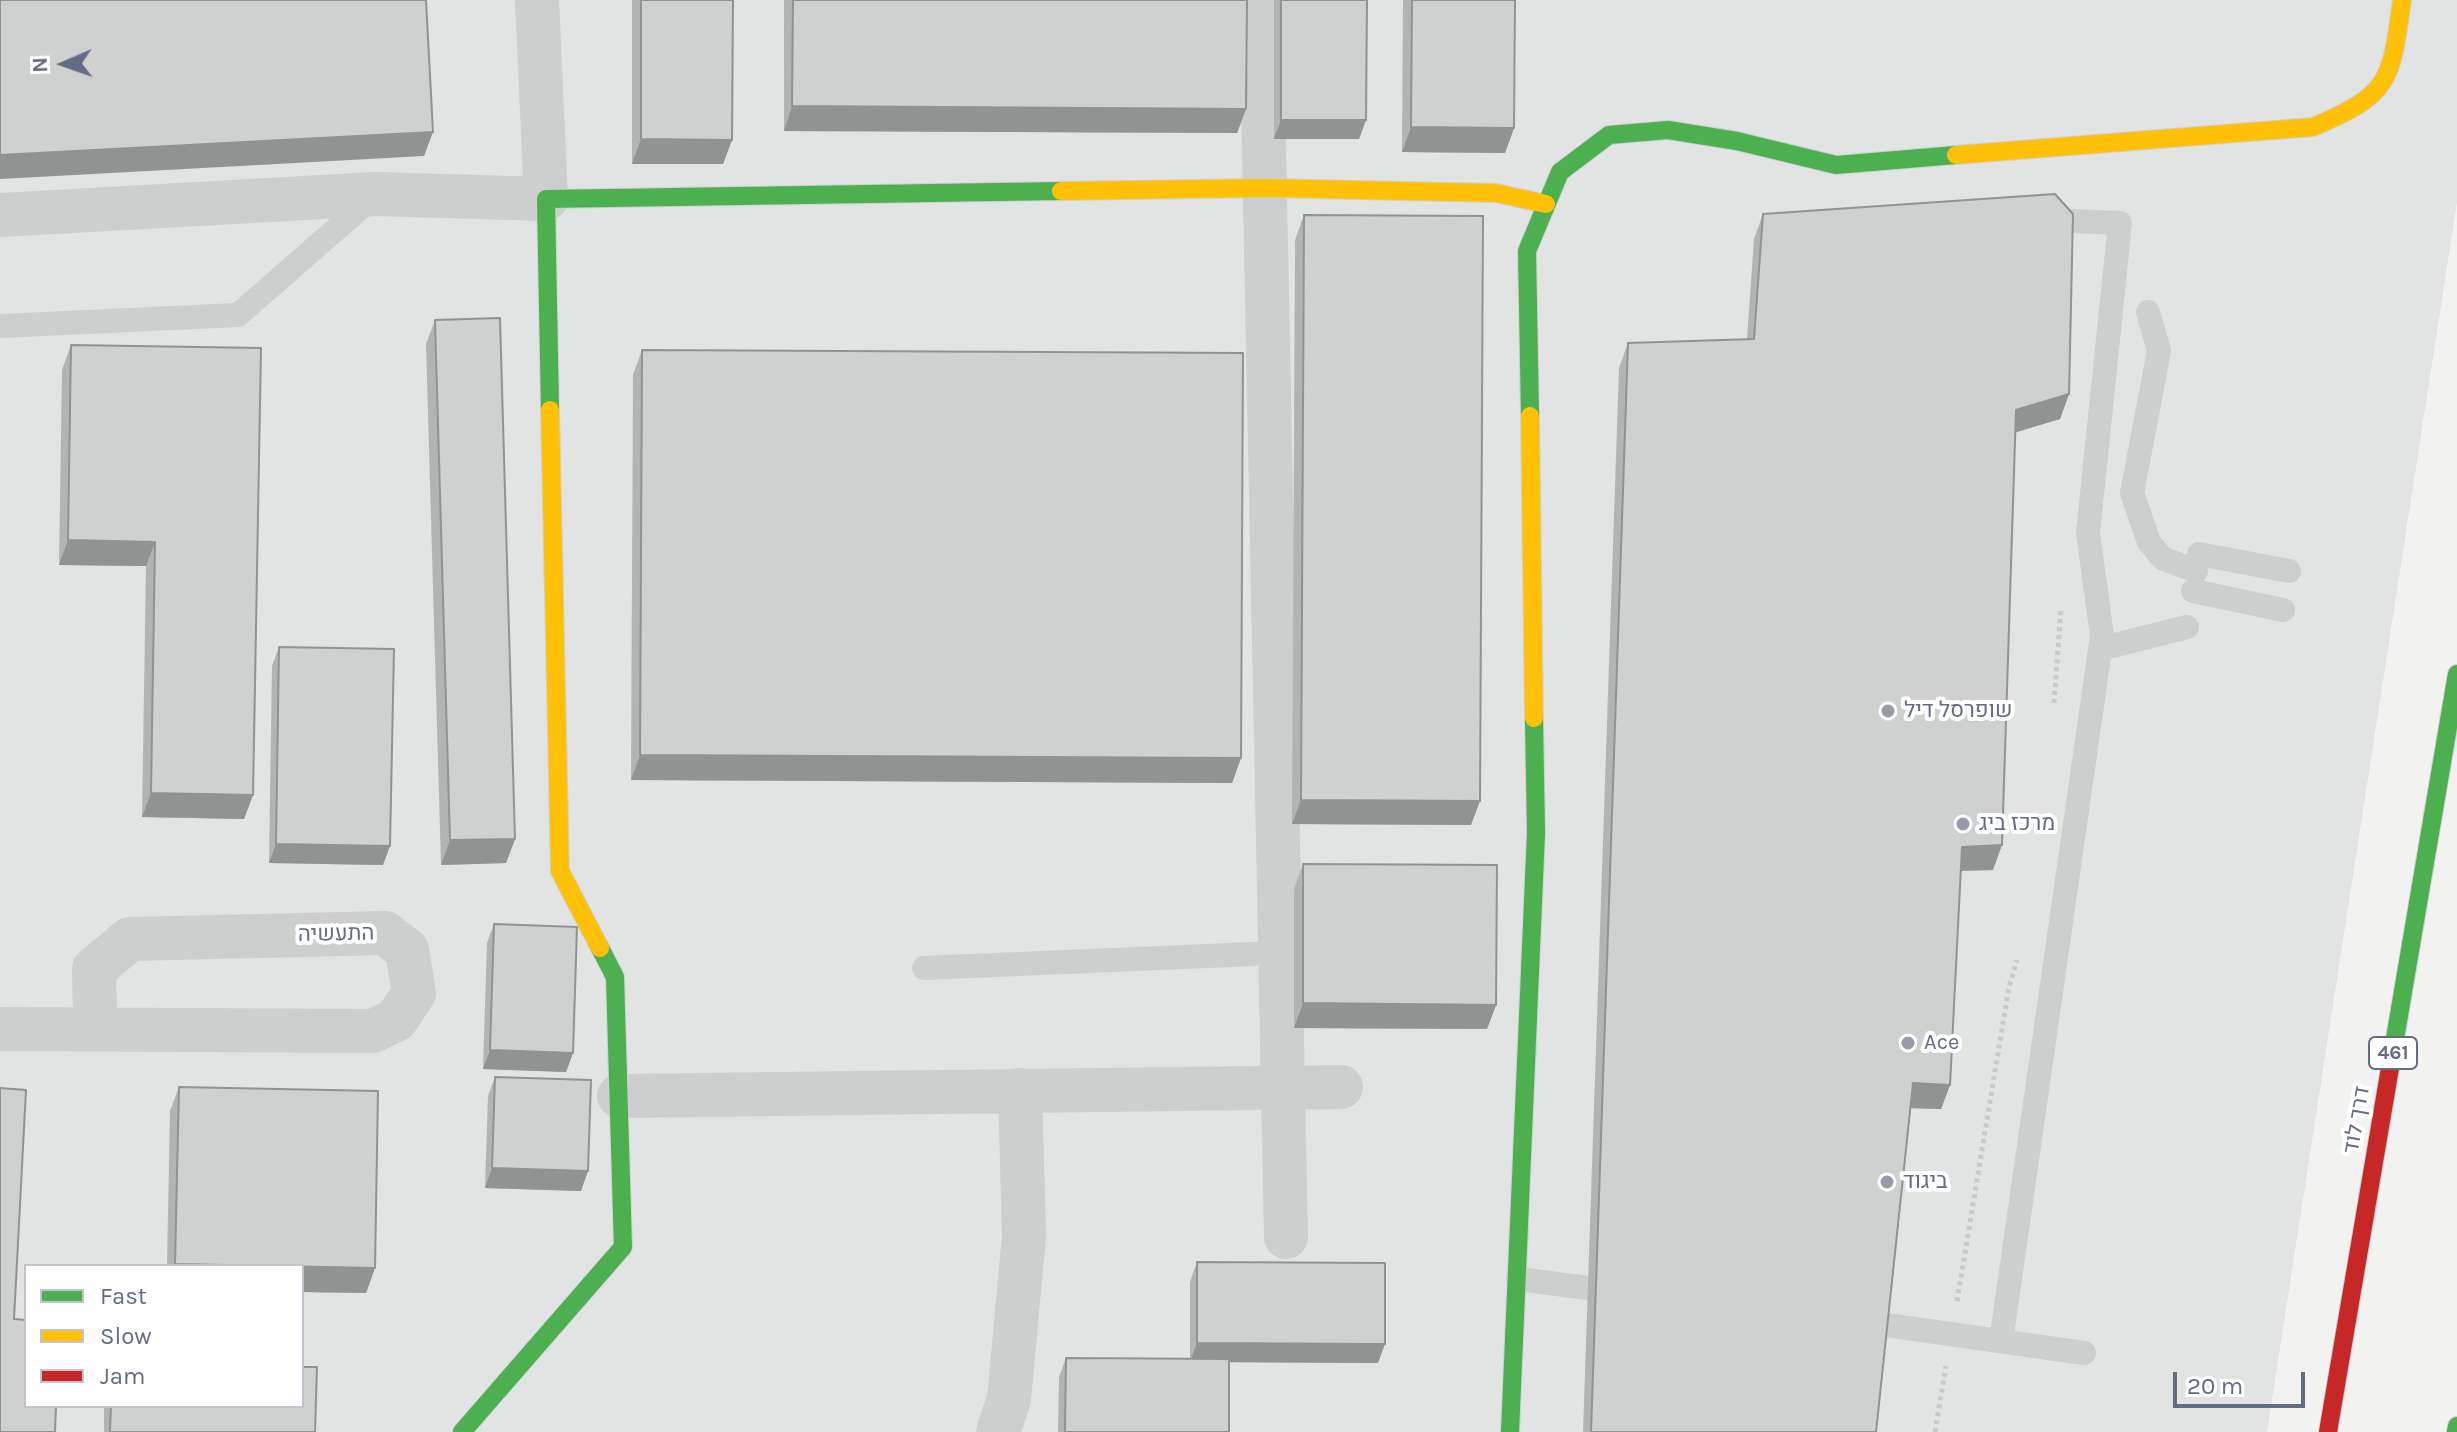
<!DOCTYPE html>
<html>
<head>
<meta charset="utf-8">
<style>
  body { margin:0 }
  #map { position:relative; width:2457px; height:1432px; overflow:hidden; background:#f2f3f0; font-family:Karla,sans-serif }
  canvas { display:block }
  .legend { position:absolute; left:24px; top:1264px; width:280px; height:144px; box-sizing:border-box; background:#fff; border:2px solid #c1c4cc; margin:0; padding:10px 14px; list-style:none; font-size:24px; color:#636c80 }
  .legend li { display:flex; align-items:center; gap:16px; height:40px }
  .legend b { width:40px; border:2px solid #c1c4cc }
  .north { position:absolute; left:24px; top:24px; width:80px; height:80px; -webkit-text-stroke:6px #fff; paint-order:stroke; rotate:268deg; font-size:22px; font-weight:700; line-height:32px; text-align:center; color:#636c80 }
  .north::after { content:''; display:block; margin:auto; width:28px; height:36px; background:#636c80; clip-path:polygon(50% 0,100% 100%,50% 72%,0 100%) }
  .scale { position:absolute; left:2173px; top:1372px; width:132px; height:36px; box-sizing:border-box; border:4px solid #636c80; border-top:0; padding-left:10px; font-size:24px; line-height:28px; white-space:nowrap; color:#636c80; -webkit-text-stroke:6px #fff; paint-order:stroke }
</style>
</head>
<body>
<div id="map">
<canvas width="2457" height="1432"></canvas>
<ul class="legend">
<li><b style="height:10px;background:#4caf50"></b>Fast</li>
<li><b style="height:10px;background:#ffc107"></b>Slow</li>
<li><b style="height:10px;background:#c62828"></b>Jam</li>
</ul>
<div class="north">N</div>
<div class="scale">20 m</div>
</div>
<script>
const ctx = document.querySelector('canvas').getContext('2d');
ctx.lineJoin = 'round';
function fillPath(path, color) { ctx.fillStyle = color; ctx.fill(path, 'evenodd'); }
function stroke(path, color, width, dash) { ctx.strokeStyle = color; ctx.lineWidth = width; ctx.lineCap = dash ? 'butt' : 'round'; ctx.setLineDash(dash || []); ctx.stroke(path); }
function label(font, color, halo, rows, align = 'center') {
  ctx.font = font + ' Karla,Heebo,sans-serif'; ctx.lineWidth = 8; ctx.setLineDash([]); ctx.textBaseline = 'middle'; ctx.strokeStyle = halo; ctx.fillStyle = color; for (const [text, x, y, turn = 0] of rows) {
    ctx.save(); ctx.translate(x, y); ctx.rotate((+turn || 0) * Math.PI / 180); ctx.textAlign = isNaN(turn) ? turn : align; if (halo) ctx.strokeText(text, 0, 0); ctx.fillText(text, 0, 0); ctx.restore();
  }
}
fillPath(new Path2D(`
  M0,0h2457v202l-190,1230h-2267zM26,1266h276v140h-276z`), '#e2e3e3');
const fast = new Path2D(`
  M550,410l-4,-211 515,-8
  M1530,416l-3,-165 33,-79 49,-37 59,-5 69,11 99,24 120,-10
  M2390,1068l67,-394
  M462,1432l161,-185 -8,-270 -15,-29
  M1510,1432l26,-599 -2,-115
  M2456,1432l1,-6`);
const slow = new Path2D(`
  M1956,155l357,-28c78,-33 78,-46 89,-127
  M1061,191l204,-3 231,5 50,11
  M550,410l10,461 40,77
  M1530,416l4,302`);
const jam = new Path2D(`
  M2328,1432l62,-364`);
stroke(fast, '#cfd0d1', 20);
stroke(slow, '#cfd0d1', 20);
stroke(jam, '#cfd0d1', 20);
stroke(new Path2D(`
  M2054,703l7,-94
  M1957,1301l52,-314 8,-27
  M1935,1432l11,-66`), '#c9cacb', 5, [4, 4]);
stroke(new Path2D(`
  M2148,312l11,39 -27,142 17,49 13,16 34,13
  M0,326l238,-11 135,-118
  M2199,554l90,17
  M2193,591l90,19
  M2100,649l87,-22
  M924,968l354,-15
  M1518,1279l101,13
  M1858,1321l226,32
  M2001,1341l101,-705 -14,-103 32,-310 -49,-2`), '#cdcece', 24);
stroke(new Path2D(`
  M1261,0l25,1237
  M0,215l376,-21 170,5 -9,-199
  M0,1029l373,2 23,-11 18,-27 -7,-43 -22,-17 -255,6 -36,30 1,59
  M619,1096l722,-9
  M998,1432l11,-33 15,-163 -4,-146`), '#cdcece', 44);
stroke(fast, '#4caf50', 18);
stroke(slow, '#ffc107', 18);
stroke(jam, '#c62828', 18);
fillPath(new Path2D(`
  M632,0h101l-1,140 -9,24h-91z
  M784,0h463l-1,109 -9,24 -453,-2z
  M1274,0h93l-1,120 -7,19h-85z
  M1403,0h112l-1,128 -9,25 -103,-1z
  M1763,214l306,180 -9,25 -45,13 -22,438 -33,1 -10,214 -9,24 -30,-1 -35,324h-293l36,-1064 9,-25 119,-4 7,-100z
  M1304,215l167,610 -179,-1 3,-584z
  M435,320l80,519 -9,24 -65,2 -15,-521z
  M71,345l190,3 -8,447 -9,24 -102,-2 4,-251 -87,-1 3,-195z
  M642,350l599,408 -9,25 -601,-3 2,-405z
  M279,647l104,218 -114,-2 3,-197z
  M1303,864l193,141 -9,24 -193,-1v-139z
  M494,924l79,129 -7,19 -83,-3 4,-126z
  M495,1077l86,114 -96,-3 3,-92z
  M179,1087l196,181 -9,25 -64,-1v-26h-135l3,-155z
  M1197,1262l181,101 -149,-1v70h-171l1,-55 7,-19 124,1v-77z
  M104,1406h198l13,26h-211z`), '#b2b3b3');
fillPath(new Path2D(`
  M792,106l454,3 -9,24 -453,-2z
  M1281,120h85l-7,19h-85z
  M1411,127l103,1 -9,25 -103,-1z
  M433,132l-9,24 -424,23v-24z
  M641,139l91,1 -9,24h-91z
  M2069,394l-9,25 -53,16 9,-25z
  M68,540l87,2 -9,24 -87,-1z
  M640,755l601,3 -9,25 -601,-3z
  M151,793l102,2 -9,24 -102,-2z
  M1301,800l179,1 -9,24 -179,-1z
  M515,839l-9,24 -65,2 9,-25z
  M276,844l114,2 -7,19 -114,-2z
  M2002,845l-9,25 -40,1 9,-24z
  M1303,1003l193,2 -9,24 -193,-1z
  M490,1050l83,3 -7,19 -83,-3z
  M1913,1083l37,2 -9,24 -37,-1z
  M492,1168l96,3 -7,20 -96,-3z
  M175,1264l84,2h-84z
  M302,1267l73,1 -9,25 -64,-1z
  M1197,1343l188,1 -7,19 -188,-1z`), '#919292');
const building = new Path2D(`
  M0,0h426l7,132 -433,23z
  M641,0h92l-1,140 -91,-1z
  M793,0h454l-1,109 -454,-3z
  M1281,0h86l-1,120h-85z
  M1412,0h103l-1,128 -103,-1z
  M2055,194l18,20 -4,180 -53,16 -14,435 -40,2 -12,238 -37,-2 -37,349h-285l37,-1089 126,-4 9,-125z
  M1304,215l179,1 -3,585 -179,-1z
  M500,318l15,521 -65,1 -15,-520z
  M71,345l190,3 -8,447 -102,-2 4,-251 -87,-2z
  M642,350l601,3 -2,405 -601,-3z
  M279,647l115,2 -4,197 -114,-2z
  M1303,864l194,1 -1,140 -193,-2z
  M494,924l83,3 -4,126 -83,-3z
  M495,1077l96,3 -3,91 -96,-3z
  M179,1087l199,4 -3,177 -200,-4z
  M0,1088l26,2 -12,229 12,1v86h30l-1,26h-55z
  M1197,1262l188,1v81l-188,-1z
  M1066,1358l163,1v73h-164z
  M302,1367h15l-2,65h-205l1,-26h191z`);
fillPath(building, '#cfd0d0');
stroke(building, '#919292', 2);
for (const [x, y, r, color] of [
  [1888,711,8,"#959ba7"],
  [1963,824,8,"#959ba7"],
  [1908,1043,8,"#959ba7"],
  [1887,1182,8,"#959ba7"]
]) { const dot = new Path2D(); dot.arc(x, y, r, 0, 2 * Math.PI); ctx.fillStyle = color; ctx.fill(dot); stroke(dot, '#fff', 3); }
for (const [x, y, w] of [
  [2393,1053,48]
]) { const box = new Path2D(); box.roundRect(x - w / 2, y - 16, w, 32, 6); ctx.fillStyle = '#fff'; ctx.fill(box); stroke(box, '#636c80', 2); }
label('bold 20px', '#636c80', null, [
  ["461",2393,1053]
]);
label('22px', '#636c80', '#fff', [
  ["שופרסל דיל",1904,711],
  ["מרכז ביג",1979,824],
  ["Ace",1924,1043],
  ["ביגוד",1903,1182]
], 'left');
label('22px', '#636c80', '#fff', [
  ["התעשיה",336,934,-1],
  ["דרך לוד",2357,1120,-80]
]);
</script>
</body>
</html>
